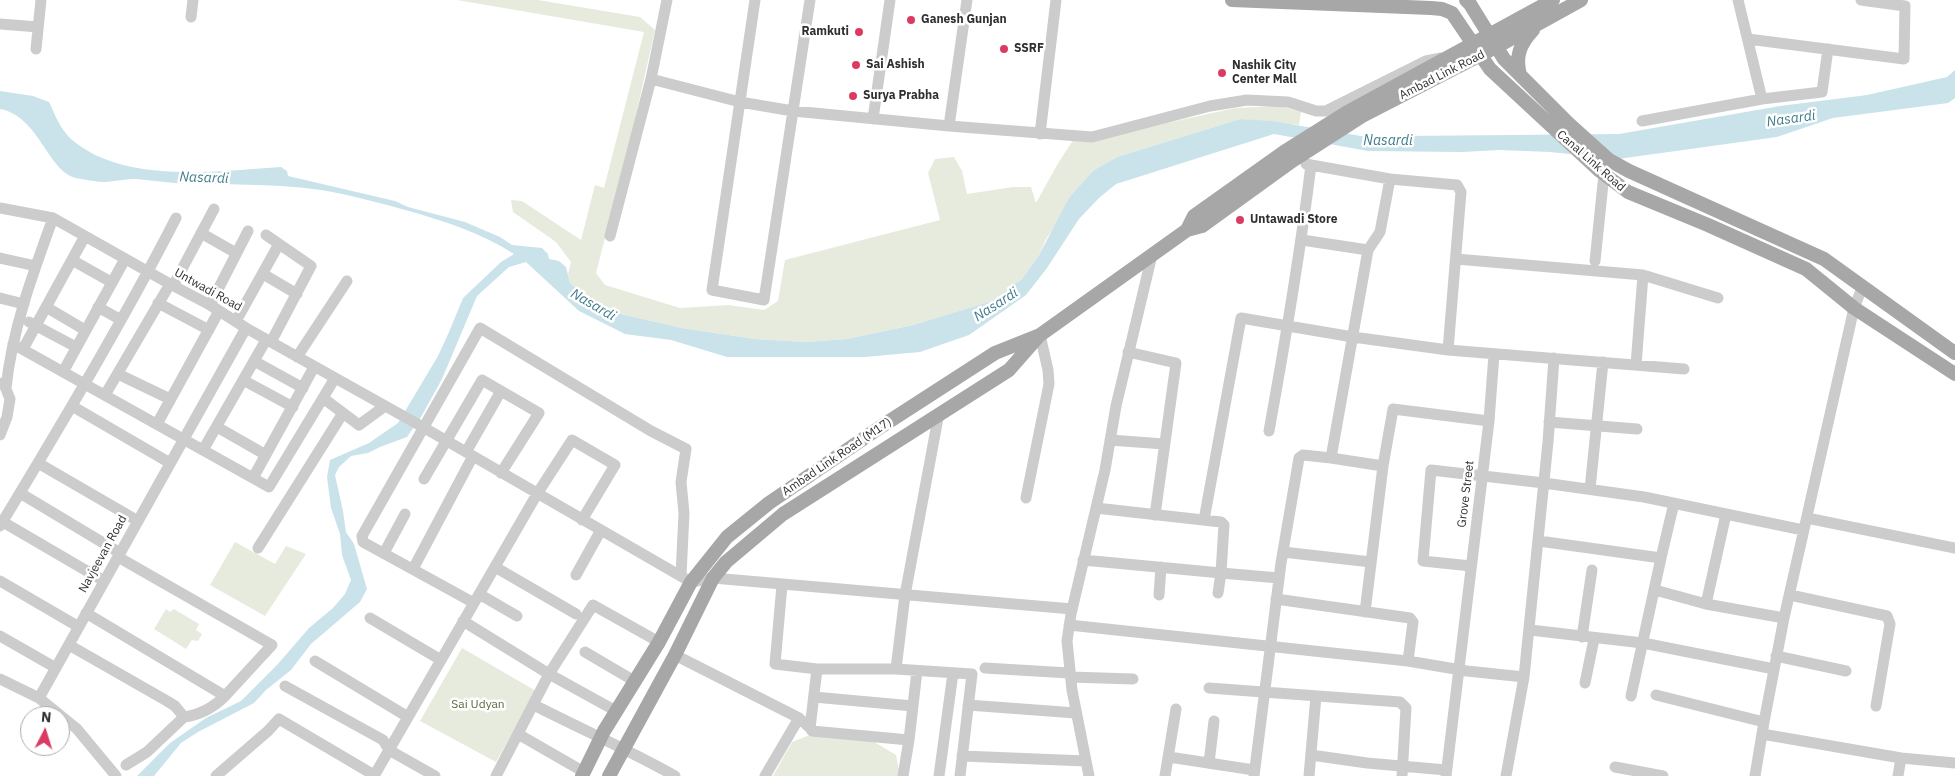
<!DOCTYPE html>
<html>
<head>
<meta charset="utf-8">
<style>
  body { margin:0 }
  #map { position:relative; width:1955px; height:776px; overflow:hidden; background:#fff; font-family:"IBM Plex Sans",sans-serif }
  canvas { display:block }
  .north { position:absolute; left:20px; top:706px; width:50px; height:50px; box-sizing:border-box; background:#fff; border:1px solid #acacac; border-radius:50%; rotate:5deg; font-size:14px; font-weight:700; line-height:20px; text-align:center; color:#2f2f2f }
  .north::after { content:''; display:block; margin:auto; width:18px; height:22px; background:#db3b62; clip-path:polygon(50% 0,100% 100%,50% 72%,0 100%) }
</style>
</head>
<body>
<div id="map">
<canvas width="1955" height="776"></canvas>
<div class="north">N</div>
</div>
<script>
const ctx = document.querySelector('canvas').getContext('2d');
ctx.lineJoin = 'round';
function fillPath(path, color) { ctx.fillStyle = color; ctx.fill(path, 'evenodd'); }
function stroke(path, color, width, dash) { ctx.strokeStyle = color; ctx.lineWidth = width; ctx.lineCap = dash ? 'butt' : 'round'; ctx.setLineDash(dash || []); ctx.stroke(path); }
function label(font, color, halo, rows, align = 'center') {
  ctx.font = font + ' "IBM Plex Sans",sans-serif'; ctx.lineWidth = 5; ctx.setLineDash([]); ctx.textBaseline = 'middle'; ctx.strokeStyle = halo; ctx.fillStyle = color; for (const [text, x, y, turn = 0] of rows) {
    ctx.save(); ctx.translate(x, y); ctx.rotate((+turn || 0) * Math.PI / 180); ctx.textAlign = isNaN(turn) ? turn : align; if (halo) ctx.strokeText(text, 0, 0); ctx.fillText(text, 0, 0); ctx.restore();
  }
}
fillPath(new Path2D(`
  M457,0h81l102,17 15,13 -24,107 -35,136 9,12 75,23 48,-3 36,5 14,-9 7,-41 155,-40 -12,-47 7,-14 19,-2 8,14 5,23 46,-7h18l5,16 21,-38 16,-25 30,-3 132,-29 44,-2 22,6 -2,13 -59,-6 -123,38 -23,13 -48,69 -7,16 -17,24 -30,22 -79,24 -66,14 -41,3 -51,-3 -73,-11 -74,-17 -26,-18 -12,-10 -2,-9 3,-12 -15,-20 -43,-30 -2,-12 11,1 59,39 14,-55 9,3 40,-156z
  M235,542l40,22 11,-18 20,8 -41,62 -55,-31z
  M166,609l4,3 4,-3 25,15 -3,6 6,4 -4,7 -6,-1 -6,9 -32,-20z
  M462,648l74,43 -40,71 -76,-41z
  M810,735l56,2 30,18 4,21h-127l19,-34z`), '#e7ebdd');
fillPath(new Path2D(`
  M1955,70v28l-7,5 -115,15 -56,19 -159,22 -68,-7 -51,-2 -37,2 -94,-1 -94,-17 -158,50 -17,14 -20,21 -32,49 -21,27 -57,40 -49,17 -55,5h-138l-56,-17 -46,-6 -46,-23 -53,-49 -17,5 -32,29 -35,83 -21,38 -14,20 -27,10 -12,6 -17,3 -12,11 -4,8 8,36 3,21 8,12 13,45 -7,13 -49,42 -20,26 -25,20 -12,13 -56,29 -17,11 -27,33h-17l33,-33 36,-25 35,-17 36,-36 32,-37 24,-20 12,-14 6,-14 -9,-25 -2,-21 -9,-26 -4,-31 3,-17 39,-17 29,-20 40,-67 11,-24 14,-34 38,-36 13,-8c-31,-20 -69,-33 -105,-43 -29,-8 -58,-16 -88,-21 -49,-7 -98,-5 -147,-7 -13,-1 -25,-3 -38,-4 -10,0 -20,2 -30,3 -9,0 -20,-2 -30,-4 -28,-6 -37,-62 -76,-69v-18l33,5 16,6c6,13 11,26 21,36 52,47 147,33 211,29l6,4 1,5 107,25 13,6 57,15 35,15 12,8 30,3 6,6 1,5 10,2 7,6 4,16 12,10 26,18 74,17 73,11 51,3 41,-3 66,-14 79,-24 30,-22 17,-24 30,-57 25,-28 23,-13 123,-38 32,2 101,17 29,-2 217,-2 161,-28 87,-11 80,-18z`), '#cae3ea');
stroke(new Path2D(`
  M755,0l-43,290 52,10 46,-300
  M1738,0l24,99
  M191,17l2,-17
  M0,24l38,3
  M1748,39l156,20 1,-53 -44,-6
  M36,49l5,-49
  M651,79l89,23 53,9 156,15 143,11 118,-31 37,-6 41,2 28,9h10l100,-50 15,-3
  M873,119l17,-119
  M1642,121l120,-22 60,-7 6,-43
  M949,126l18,-126
  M1040,134l16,-134
  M1311,165l79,14 67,6 4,7 -13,158 236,19
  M0,208l53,10 117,66 40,21 36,23 175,98 270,156 22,-4 359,31
  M201,233l35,20
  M266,235l45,31 -40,76
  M610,236l41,-157 16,-79
  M1368,250l12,-18 10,-53
  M0,258l36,8
  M1456,259l187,16 75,23
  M72,260l39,22
  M1595,261l9,-87
  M263,274l34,20
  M173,286l41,-77
  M0,298l24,6
  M158,303l51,27
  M210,305l38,-74
  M46,307l39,23
  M98,307l23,13
  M236,321l43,-77
  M29,322l47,25
  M13,344l256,143 66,-109
  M23,349l62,-113
  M1128,352l48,11 -21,152
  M297,357l50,-76
  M254,361l49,27
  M1636,365l7,-90
  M63,372l62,-113
  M118,374l52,25
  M243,380l50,27
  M6,388c6,-58 27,-115 47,-170
  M105,395l65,-111
  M323,398l36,27 26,-19
  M72,406l98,57
  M939,413l-34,182 -9,74 76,5 -12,102
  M1489,421l5,-67
  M1549,422l88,7
  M157,424l62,-113
  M217,427l49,28
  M1269,431c16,-88 31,-177 42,-266l-5,-1
  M0,435l7,-18 3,-18 -6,-15 -2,-1
  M1110,440l54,4
  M203,450l63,-110
  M466,452l35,-61
  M1331,458l52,8 10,-57 96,12 -43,355
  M38,463l100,58
  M253,478l61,-111
  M424,479l58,-99 57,33 -38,60
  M1590,489l13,-127
  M20,493l100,60
  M1026,498l23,-114 -1,-14 -8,-35
  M1807,518l148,30
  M1204,520l37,-202 112,19 95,13
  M3,522l101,59
  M0,526c61,-101 122,-203 176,-308
  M1539,541l122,17 -30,138
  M258,548l85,-135
  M1283,552l88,10
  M384,553l21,-39
  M1661,558l13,-55
  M1083,560l138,13 3,-48 -3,-3 -125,-14
  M1471,566l-48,-5 8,-91 113,13 100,14 159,33
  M495,567l81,47
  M413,569l60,-113
  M576,575l25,-45
  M0,581l79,46
  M782,585l-7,79 42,5 -7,59 2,3 97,9 8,-69
  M1655,590l51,14 78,14
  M1218,593l3,-20 58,5
  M479,594l38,22
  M1159,595l2,-28
  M1790,595l97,21 3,8 -14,82
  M1276,599l134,19 3,4 -5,39
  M474,603l-111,-61 -1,-6 118,-208 171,103 35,18 -5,33 3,31 -3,63
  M1706,604l20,-90
  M1365,612l18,-146
  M86,613l139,83 47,-51 -154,-88
  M370,618l71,42
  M463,621l86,53 67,37
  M1069,625l339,36 59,10 57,6 24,-235 6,-84
  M1530,630l113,13 131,26
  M0,636l56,32
  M1582,637l10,-67
  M69,645l98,56 8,5 9,11 -37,35 -21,13
  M585,652l51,30
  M675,655l124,63 11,10
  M1776,656l70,15
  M315,661l93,56
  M985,668l84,5
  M817,669h79
  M1070,677l63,2
  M0,679l39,19
  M1585,683l9,-44
  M285,686l98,54 6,10 46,26
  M1209,688l191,14 6,6 -4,68
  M1656,695l108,27
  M814,697l99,9
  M534,705c47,24 95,45 141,71
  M968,705l108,8
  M184,717c15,-2 30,-10 41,-21
  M518,734l66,38
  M1762,734l139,24 54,5
  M1311,755l56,8 79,7
  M962,756l124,5
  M1169,757l85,13
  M1209,763l5,-42
  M1615,767l48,9
  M116,776l-39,-47 -38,-31 207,-370
  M216,776l52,-45 11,-12 95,56
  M374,776l163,-282 35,-54 43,25 -33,55
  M496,776l53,-102 44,-69 66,37
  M765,776l34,-58
  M903,776l6,-36
  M939,776l14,-103
  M1089,776l-17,-86 -5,-49 4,-27 34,-144 11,-64 36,-151
  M1165,776l11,-67
  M1254,776l27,-213 18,-105 4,-3 28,3 37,-208 -66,-10
  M1309,776l7,-80
  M1506,776l18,-99
  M1755,776l9,-54 20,-104 70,-310 8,-20
  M1898,776l3,-18`), '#ccc', 11);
stroke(new Path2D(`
  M1232,0l199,8 11,1 10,4 38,56 110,102 28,21 80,33 98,44 48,39 101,66
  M1466,0l4,4 34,55 65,65 40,36 20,11 195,88 131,94
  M1520,75c-5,-19 0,-31 13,-45
  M1187,230l7,-14 90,-64 62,-39 207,-113
  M582,776l22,-45 55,-89 32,-60 36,-45 42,-34 113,-77 113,-73 45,-18 147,-105 15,-4 90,-65 70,-45 134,-69 85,-47
  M609,776l66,-121 38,-77 13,-16 57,-48 226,-144 29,-33`), '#a7a7a7', 14);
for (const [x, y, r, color] of [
  [911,20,5,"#db3b62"],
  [859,32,5,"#db3b62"],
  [1004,49,5,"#db3b62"],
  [856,65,5,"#db3b62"],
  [1222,73,5,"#db3b62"],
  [853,96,5,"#db3b62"],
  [1240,220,5,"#db3b62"]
]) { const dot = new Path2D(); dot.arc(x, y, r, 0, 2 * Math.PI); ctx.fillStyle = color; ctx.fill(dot); stroke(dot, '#fff', 2); }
label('bold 12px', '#2f2f2f', '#fff', [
  ["Ganesh Gunjan",921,20],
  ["Ramkuti",849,32,"right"],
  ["SSRF",1014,49],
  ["Sai Ashish",866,65],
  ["Nashik City",1232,66],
  ["Center Mall",1232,80],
  ["Surya Prabha",863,96],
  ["Untawadi Store",1250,220]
], 'left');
label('12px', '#2f2f2f', '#fff', [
  ["Ambad Link Road",1442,75,-27],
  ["Canal Link Road",1591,161,41],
  ["Untwadi Road",208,290,29],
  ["Ambad Link Road (M17)",837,457,-34],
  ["Grove Street",1466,494,-83],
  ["Navjeevan Road",103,554,-61]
]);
label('12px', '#59683e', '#fff', [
  ["Sai Udyan",478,705]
]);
label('italic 14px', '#417c8c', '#fff', [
  ["Nasardi",1791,119,-8],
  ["Nasardi",1388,141],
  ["Nasardi",204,178,2],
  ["Nasardi",593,305,30],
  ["Nasardi",996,305,-33]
]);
</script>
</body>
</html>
